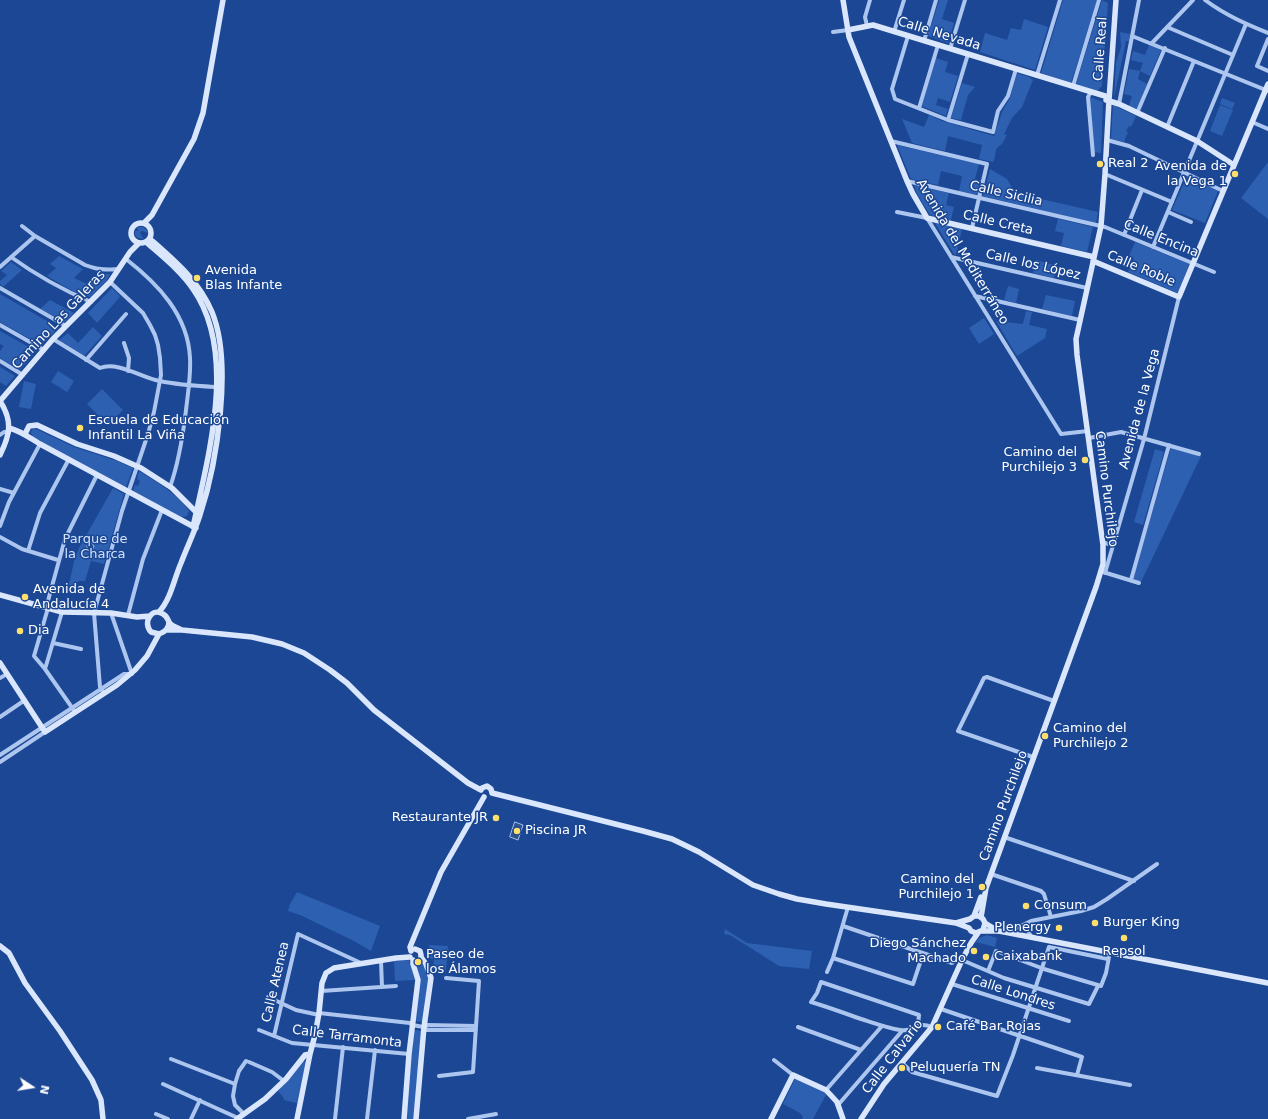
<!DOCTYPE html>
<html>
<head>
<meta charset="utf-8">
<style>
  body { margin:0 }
  #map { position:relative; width:1268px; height:1119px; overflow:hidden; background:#1b4794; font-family:"DejaVu Sans",sans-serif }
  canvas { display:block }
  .north { position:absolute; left:12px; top:1067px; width:40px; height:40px; -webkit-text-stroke:3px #1b4794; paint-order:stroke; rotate:102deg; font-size:11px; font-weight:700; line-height:16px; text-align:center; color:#fff }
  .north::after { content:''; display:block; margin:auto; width:14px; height:18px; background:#fff; clip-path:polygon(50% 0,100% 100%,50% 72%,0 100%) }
</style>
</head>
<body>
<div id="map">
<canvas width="1268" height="1119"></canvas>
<div class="north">N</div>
</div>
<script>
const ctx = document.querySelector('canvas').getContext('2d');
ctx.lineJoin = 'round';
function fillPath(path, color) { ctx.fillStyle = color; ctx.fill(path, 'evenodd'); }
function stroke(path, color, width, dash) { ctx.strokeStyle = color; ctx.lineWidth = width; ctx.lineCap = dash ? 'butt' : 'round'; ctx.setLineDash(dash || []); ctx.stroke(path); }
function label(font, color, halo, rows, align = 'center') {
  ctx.font = font + ' "DejaVu Sans",sans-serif'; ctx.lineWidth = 3; ctx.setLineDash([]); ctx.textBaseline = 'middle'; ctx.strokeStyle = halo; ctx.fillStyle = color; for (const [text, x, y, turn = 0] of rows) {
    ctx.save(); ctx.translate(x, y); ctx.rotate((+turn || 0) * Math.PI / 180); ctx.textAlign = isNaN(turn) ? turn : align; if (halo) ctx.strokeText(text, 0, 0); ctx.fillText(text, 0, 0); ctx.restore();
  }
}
fillPath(new Path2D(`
  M939,0h9l-6,19 12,4 -6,20 -20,-7z
  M1063,0h34l-26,83 -30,-10z
  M1102,0l6,3 -6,83 -5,5 -21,-7z
  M1024,19l24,8 -13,43 -55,-18 5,-19 22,7 4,-12 10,2z
  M1120,32l10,2 -1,7h-3l-12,57 2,-35 5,-16z
  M1149,45l12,5 -11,26 -10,-5 -2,8 9,5 -11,26 -7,-4 3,-10 -8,-2 5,-25 11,2 3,-8 -12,-3 2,-9 12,4z
  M936,58l12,4 -3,10 13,4 -8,26 -12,-4 -2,7 12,4 -2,7 -25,-10z
  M1017,73l12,4 4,3 -11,27 -10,11 -8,16 3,1 -5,9 -6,5 -1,8 -2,5 -14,-3 3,-14 -34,-9 -3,15 -33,-8 -10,-24 22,8 5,-12 13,6 52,15 8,-24 8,-14z
  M962,83l13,4 -7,8 -7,25 -10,-2z
  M1090,97l13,5 -2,51 -7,-1z
  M1222,98l13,5 -3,6 -12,-5z
  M1113,105l23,11 -5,11 -2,-1 -3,5 2,1 -4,10 -13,-3z
  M1220,105l13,5 -11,26 -12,-5z
  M897,145l82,19 -4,15 6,1 -3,15 -19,-4 3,-15 -21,-5 -3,14 -27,-6z
  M1268,162v57l-27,-21z
  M990,169l17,10 8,14 83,19 -2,11 -113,-27z
  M1187,176l31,15 -13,32 -33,-13z
  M914,185l35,8 -3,12 8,2 -3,13 -21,-5 -13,-21z
  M1058,219l35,8 -6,25 -26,-6 3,-13 -9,-2z
  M935,223l27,6 -6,26 -2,-1z
  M138,227h5l4,3 1,3 -6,-2 -2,2 4,6 -6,-1 -3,-3v-4h3l-1,-3z
  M1135,242l54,22 -11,29 -50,-21 6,-14 -5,-2z
  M59,256l24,13 -9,9 13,6 10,-10h13l-4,7 -16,16 -16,-5 -27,-16 9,-8 -6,-4z
  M1036,260l21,6 -3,12 -21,-5z
  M11,262l11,8 -19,17 -3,-3v-3l7,-6 -6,-4z
  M1008,286l11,3 -3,14 -12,-3z
  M112,288l8,8 -1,2 -22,25 -9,-10z
  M0,294l59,34 -18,17 -41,-23z
  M1046,295l29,6 -3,15 -30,-7z
  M50,300l24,13 -9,9 -25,-13z
  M1026,311l6,1 -3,13 18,4 -2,9 -28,18 -21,-35 27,3z
  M984,318l10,16 -15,10 -10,-16z
  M93,327l9,9 -18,20 -25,-16 9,-7 10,10z
  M0,331l36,20 -16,19 -20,-12v-7l4,-5 -4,-2z
  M0,367l15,9 -9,10 -6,-4z
  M58,371l16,10 -7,11 -16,-10z
  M24,381l12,3 -5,25 -12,-2z
  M102,389l21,21 -13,13 -7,-3 -16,-16z
  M34,428l40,19 43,14 16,7 -7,19 -93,-50 -2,-4v-2z
  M1171,448l30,8 -60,126 -8,-3z
  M1155,449l9,3 -21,73 -9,-3z
  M139,471c18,11 38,23 50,40l-2,5 -5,1 -49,-26 2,-6 3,1 2,-5 -3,-2z
  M113,488l11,6 -20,70 -13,-3 -6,20h-7l-2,6 -7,-2 5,-24 5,-13z
  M297,892l83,34 -9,25 -19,-11 -52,-25 -12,-4 2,-7z
  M725,929l22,14 65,8 -3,18 -30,-3 -49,-31 -6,-1z
  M987,935l10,3 -2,9 -19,-5 3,-4z
  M429,945l19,1 -2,24 -13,-1 1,-10 -6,-1z
  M409,960l6,20 -20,1 -1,-20z
  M421,960c14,14 4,45 2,62l-8,-1 4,-41 -4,-14 1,-4z
  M414,1030l8,1 -7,88h-10z
  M303,1061l3,1 -9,41 -13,-3 -1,-3 -5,-6z
  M795,1079l32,14 -14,26h-11l1,-2 -3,-4 -17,-9z`), '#2e60b2');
const water = new Path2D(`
  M89,543h3l2,3 -3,6 2,3 -1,2h-3l1,-5 -3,-5z
  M515,822l8,3 -5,15 -8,-3z`);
fillPath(water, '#33538c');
stroke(water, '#a0c0f1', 1);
stroke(new Path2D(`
  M1205,0c20,15 41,24 63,33
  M867,26l-2,-9 5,-17
  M1167,27l66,28
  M833,32l15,-2
  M894,32l10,-32
  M908,36l-16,53 3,10 53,21 45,12 5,-21 10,-15 8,-27
  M1132,36l136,55
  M1268,39l-11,27 11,5
  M924,41l12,-41
  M1152,43l41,-43
  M950,49l15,-49
  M1037,75l23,-75
  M1073,86l26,-86
  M1091,92l-3,5 5,58
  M1119,104l20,-104
  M919,108l19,-63
  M1137,113l28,-65
  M948,120l20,-66
  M1252,122l16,7
  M1167,127l27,-66
  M1107,140l22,6 94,45
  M891,141l96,23 -15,64
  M1105,174l67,28
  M907,181l198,46 109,45
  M897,212l30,6 134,216 27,-3
  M1168,212l23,10
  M22,226l13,10 50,29c12,5 22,5 34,4
  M1124,235l18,-45
  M1153,247l93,-223
  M11,257c25,18 52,33 80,45
  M951,257l136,31
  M126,259c32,25 62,56 64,99 1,17 -2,35 -4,52 -3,25 -7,52 -16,77
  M0,267l35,-31
  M0,288l66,38
  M975,296l105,24
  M0,325l44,25
  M53,339l47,29c18,-7 42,10 60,13 18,4 38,5 56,6
  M124,343l5,15 -1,13
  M86,360l40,-46
  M0,361l23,14
  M0,435l4,-3h5
  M1089,438l32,-6 78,22
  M0,489l14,4
  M0,526l9,-24 31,-58
  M0,537l22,12 36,11
  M1103,542l5,2h6
  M28,551l12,-38 29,-54
  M1103,572l36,11
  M1105,573l39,-134 35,-142
  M1131,580l38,-135
  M46,608l19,-69 32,-64
  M48,608l-14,48 11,13 28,40
  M128,615l15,-56 19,-49
  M53,643l28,6
  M45,669l17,-57
  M0,678l7,-4
  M104,693l-4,-6 -6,-74 28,-102 26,-77 6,-22 7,-37 -1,-17 -2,-13 -3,-10 -5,-10 -7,-12 -33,-31
  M0,717l25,-17
  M0,755l124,-81h8l-21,-61
  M1033,757l-75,-26 26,-53 3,-1 67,24
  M0,762l45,-30
  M1004,837l130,44
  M991,874l50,17 3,3 7,23
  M1031,921l-3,10 4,7
  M843,926l109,37
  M1007,933l24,-12 50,-10 13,-4 13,-8 50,-35
  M833,958l80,26 10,-30
  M381,961l1,26
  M952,963l4,-3h6l42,18 85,26 9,-18
  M988,971l8,-20 48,18 57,17 5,-13 3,-16
  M827,972l6,-14 15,-51
  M952,984l117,37
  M321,991l75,-5
  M268,997l28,13 23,5
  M941,1009l141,48 -5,18
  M319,1013l91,10 2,2 12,2 3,-2 49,1
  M918,1025l1,-10 -98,-33 -4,11 -6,9c17,5 33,11 50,17 13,4 26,9 39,11 15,3 15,-10 32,-3
  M424,1027l3,3h49
  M798,1027l63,23
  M259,1030l33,13 117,11
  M274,1036l24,-102 63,29
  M171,1059l64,25
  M774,1060l19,15
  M249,1062l23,10 12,9
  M902,1063l10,9 85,24 16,-41 36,-108 59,12
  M1037,1068l93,17
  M439,1076l34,-4 6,-91 -33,-3
  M163,1084l75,34
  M826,1090l56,-64
  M838,1105l64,-74
  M156,1114l12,5
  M244,1114l-9,-9 -2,-9 2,-12 4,-13 7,-10
  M191,1119l9,-19
  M335,1119l8,-72
  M367,1119l8,-69
  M468,1119l28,-5`), '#adc6ef', 4);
stroke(new Path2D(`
  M843,0l6,37 58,144 6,13 14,24 167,39
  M848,30l25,-5 232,71 4,4
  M1106,100l13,4 78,37 37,24
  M131 233a10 10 0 1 1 20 0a10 10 0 1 1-20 0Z
  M144,223l8,-8 42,-76 9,-26 20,-113
  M150,239c25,22 48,41 62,73 21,51 5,151 -12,203 -5,16 -13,32 -19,48 -7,16 -10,36 -22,49
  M146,242c17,15 35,29 47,47 45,64 15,168 0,238
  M1093,261l86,36 89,-213
  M0,401l53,-62 57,-57 20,-30 9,-9
  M0,401c13,20 10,34 0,54
  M9,428c12,3 21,10 31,16l156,84
  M25,434l4,-8 8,-1 40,19 37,12 27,12 31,20 24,24 3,1
  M0,595l62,17 49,1 26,4 13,-1
  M169,622c0,6 -4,10 -10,12l-8,-2c-9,-10 1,-25 12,-18 4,2 4,4 6,8 2,4 9,6 13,8
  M166,630h16l70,7 30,7 22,9 26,17 17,13 27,27 94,73 13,7
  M0,663l45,69 72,-47 18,-15 12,-14 12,-22
  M481,790l1,-2 5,-2 4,3 1,4
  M492,793l151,38 29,8 27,13 54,33 26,9 18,5 29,5 130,19 13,5 2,3 5,2 7,-3 2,-7
  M974,916l7,-19
  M981,917l5,-29 110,-301 7,-23v-19l-26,-190 -1,-16 25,-113 4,-52 4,-74 7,-100
  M956,923l14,-4 4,-3h5l4,3 2,4 13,8
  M982,931h17l269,52
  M0,946l9,7 16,30 35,48 32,49 9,20 2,19
  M415,949l5,2 1,4v2
  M411,951l-1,-4 31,-75 43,-75
  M237,1119l28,-20 21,-20 19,-24 5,-1
  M297,1119l13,-65 5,-19 4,-22 3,-30 4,-10 8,-5 62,-10 14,-1
  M404,1119l5,-65 9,-74 -5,-16v-4
  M416,1119l8,-92 7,-49 -5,-14 -5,-7
  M771,1119l22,-44 33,15 11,12 6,17
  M861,1119l23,-35 48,-57 30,-67 9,-17 7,-10`), '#dae6fb', 5.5);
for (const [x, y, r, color] of [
  [1100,164,4,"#ffdf6b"],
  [1235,174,4,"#ffdf6b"],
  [197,278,4,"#ffdf6b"],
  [80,428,4,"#ffdf6b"],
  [1085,460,4,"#ffdf6b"],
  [25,597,4,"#ffdf6b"],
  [20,631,4,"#ffdf6b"],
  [1045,736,4,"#ffdf6b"],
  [496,818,4,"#ffdf6b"],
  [517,831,4,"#ffdf6b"],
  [982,887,4,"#ffdf6b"],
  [1026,906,4,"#ffdf6b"],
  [1095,923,4,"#ffdf6b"],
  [1059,928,4,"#ffdf6b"],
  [1124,938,4,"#ffdf6b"],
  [974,951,4,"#ffdf6b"],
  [986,957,4,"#ffdf6b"],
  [418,962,4,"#ffdf6b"],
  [938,1027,4,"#ffdf6b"],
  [902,1068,4,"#ffdf6b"]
]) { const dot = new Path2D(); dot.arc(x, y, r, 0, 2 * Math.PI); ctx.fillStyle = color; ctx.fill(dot); stroke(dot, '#1b4794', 1.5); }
label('13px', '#fff', '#1b4794', [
  ["Calle Nevada",939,34,17],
  ["Calle Real",1101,49,-86],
  ["Calle Sicilia",1006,194,13],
  ["Calle Creta",998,223,13],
  ["Calle Encina",1161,239,22],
  ["Avenida del Mediterráneo",962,252,59],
  ["Calle los López",1033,265,13],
  ["Calle Roble",1141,269,23],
  ["Camino Las Galeras",59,320,-47],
  ["Avenida de la Vega",1140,409,-75],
  ["Camino Purchilejo",1106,489,83],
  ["Camino Purchilejo",1004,806,-70],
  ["Calle Atenea",276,982,-77],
  ["Calle Londres",1013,993,18],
  ["Calle Tarramonta",347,1037,7],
  ["Calle Calvario",893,1057,-52]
]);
label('13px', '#fff', '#1b4794', [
  ["Real 2",1108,164],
  ["Avenida de",1227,167,"right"],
  ["la Vega 1",1227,182,"right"],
  ["Avenida",205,271],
  ["Blas Infante",205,286],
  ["Escuela de Educación",88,421],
  ["Infantil La Viña",88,436],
  ["Camino del",1077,453,"right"],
  ["Purchilejo 3",1077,468,"right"],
  ["Avenida de",33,590],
  ["Andalucía 4",33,605],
  ["Dia",28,631],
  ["Camino del",1053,729],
  ["Purchilejo 2",1053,744],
  ["Restaurante JR",488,818,"right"],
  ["Piscina JR",525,831],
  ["Camino del",974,880,"right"],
  ["Purchilejo 1",974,895,"right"],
  ["Consum",1034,906],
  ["Burger King",1103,923],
  ["Plenergy",1051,928,"right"],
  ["Diego Sánchez",966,944,"right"],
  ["Machado",966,959,"right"],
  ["Repsol",1124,952,"center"],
  ["Paseo de",426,955],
  ["los Álamos",426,970],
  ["Caixabank",994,957],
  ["Café Bar Rojas",946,1027],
  ["Peluquería TN",910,1068]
], 'left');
label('13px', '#d3e2fb', '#1b4794', [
  ["Parque de",95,540],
  ["la Charca",95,555]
]);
</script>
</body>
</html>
